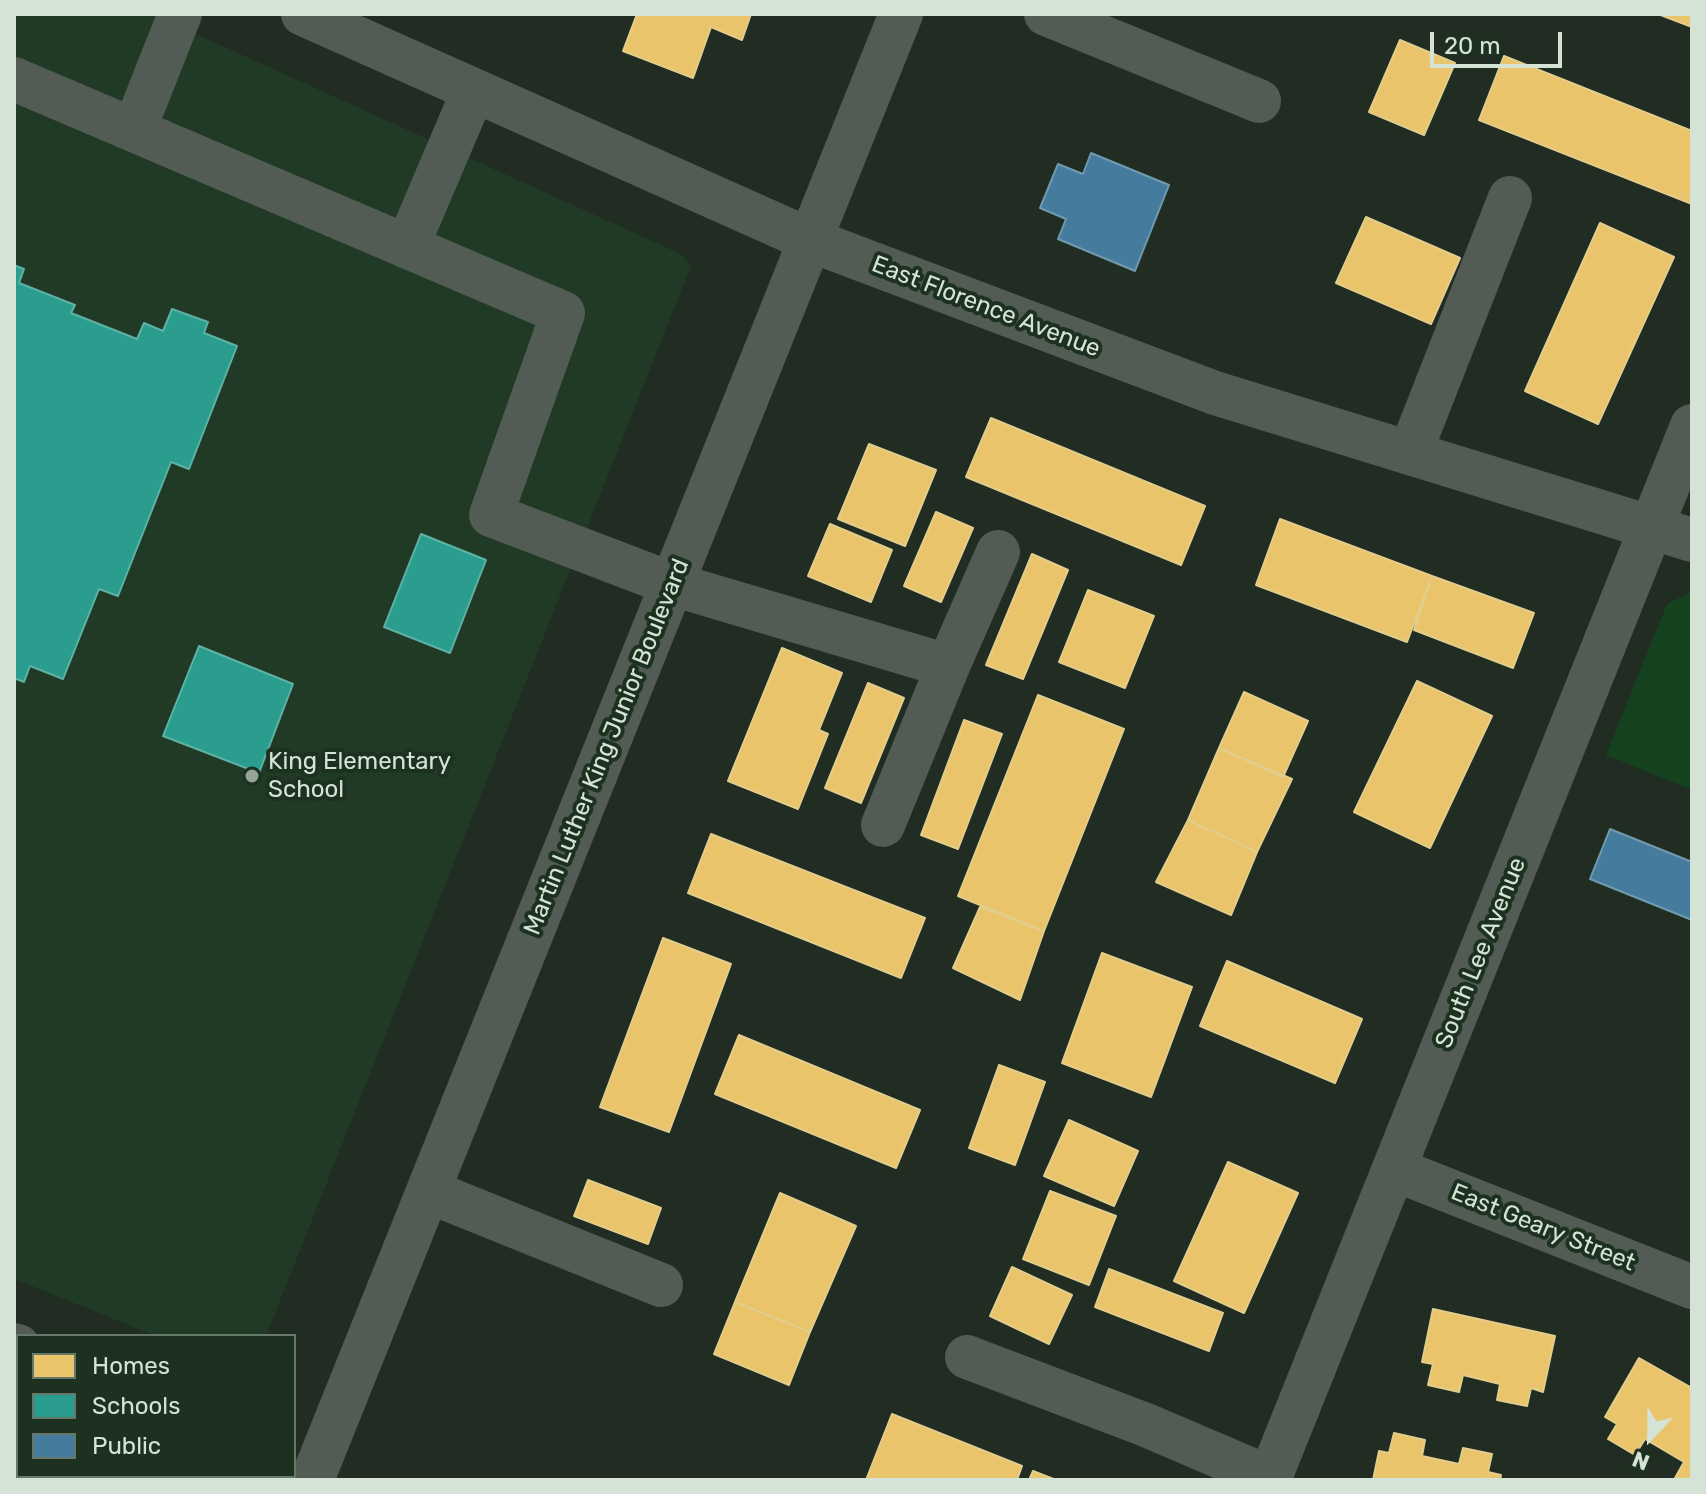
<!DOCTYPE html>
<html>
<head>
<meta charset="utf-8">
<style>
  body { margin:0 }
  #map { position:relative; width:1706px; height:1494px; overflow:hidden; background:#212c22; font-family:Rubik,sans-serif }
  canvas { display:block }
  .frame { position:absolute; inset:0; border:16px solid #d5e3d7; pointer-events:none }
  .legend { position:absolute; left:16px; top:1334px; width:280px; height:144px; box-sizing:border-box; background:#1c311f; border:2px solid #667869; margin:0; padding:10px 14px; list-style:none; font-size:24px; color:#d5e3d7 }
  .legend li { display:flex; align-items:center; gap:16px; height:40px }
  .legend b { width:40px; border:2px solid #667869 }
  .north { position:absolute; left:1610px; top:1398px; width:80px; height:80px; -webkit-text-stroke:6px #1c311f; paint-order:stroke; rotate:202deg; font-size:22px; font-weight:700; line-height:32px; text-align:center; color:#d5e3d7 }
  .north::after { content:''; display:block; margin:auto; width:28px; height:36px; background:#d5e3d7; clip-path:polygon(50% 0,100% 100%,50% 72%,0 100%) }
  .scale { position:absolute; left:1430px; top:32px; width:132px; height:36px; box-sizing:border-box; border:4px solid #d5e3d7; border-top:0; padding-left:10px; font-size:24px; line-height:28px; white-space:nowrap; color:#d5e3d7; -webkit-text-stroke:6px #1c311f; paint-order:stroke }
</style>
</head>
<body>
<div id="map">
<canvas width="1706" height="1494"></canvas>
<div class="frame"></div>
<ul class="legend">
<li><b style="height:22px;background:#e9c46a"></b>Homes</li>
<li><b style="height:22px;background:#2a9d8f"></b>Schools</li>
<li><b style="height:22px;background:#457b9d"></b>Public</li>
</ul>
<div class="north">N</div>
<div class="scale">20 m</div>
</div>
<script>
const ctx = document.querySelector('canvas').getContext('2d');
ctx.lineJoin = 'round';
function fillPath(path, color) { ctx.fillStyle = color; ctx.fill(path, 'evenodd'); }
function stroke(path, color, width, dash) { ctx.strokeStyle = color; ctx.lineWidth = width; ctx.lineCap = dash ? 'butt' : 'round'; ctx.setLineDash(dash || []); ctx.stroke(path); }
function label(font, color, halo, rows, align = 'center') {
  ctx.font = font + ' Rubik,sans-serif'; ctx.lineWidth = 8; ctx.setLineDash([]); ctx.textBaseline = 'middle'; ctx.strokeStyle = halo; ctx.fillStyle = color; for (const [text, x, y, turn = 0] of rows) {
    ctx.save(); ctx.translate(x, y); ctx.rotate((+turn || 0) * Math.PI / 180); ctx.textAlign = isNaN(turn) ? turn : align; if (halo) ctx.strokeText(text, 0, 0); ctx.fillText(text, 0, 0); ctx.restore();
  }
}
fillPath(new Path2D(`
  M14,14h138l529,240 10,12 -425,1070h-110l-142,-57z`), '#213a25');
fillPath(new Path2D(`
  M1692,591v199l-86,-35 61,-151z`), '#14421f');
const homes = new Path2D(`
  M637,14h114l-9,26 -31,-13 -18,51 -70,-27z
  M1658,14h34v13z
  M1400,40l55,23 -31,72 -55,-23z
  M1504,56l188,75v73l-213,-84z
  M1366,217l94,41 -29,66 -95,-41z
  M1600,223l74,34 -76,167 -73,-33z
  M991,418l214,88 -24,59 -215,-88z
  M869,444l67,26 -31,76 -67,-27z
  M936,512l37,16 -32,74 -37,-16z
  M1280,519l152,57 -25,66 -151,-57z
  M830,524l62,26 -21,52 -63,-26z
  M1032,554l36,16 -45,109 -37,-14z
  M1432,576l102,37 -21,55 -99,-38z
  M1088,590l66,26 -29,72 -66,-26z
  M782,648l60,25 -23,57 9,4 -30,75 -70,-28z
  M1417,681l75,35 -62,132 -76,-36z
  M868,683l36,15 -43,105 -36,-15z
  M1244,692l64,29 -25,56 -64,-29z
  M1038,695l86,34 -80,202 -86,-35z
  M964,720l38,14 -44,115 -37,-14z
  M1219,748l73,31 -35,73 -69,-32z
  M1188,820l69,32 -26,63 -75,-33z
  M711,834l214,84 -24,60 -213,-85z
  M980,907l64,24 -24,69 -67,-32z
  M663,938l68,26 -62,168 -69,-25z
  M1102,953l90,34 -41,110 -89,-34z
  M1227,961l135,58 -27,64 -135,-57z
  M739,1035l181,75 -24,58 -181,-74z
  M999,1065l46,17 -30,83 -46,-17z
  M1069,1120l69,31 -24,55 -70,-30z
  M1228,1162l70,31 -54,120 -70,-32z
  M588,1180l73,28 -13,36 -74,-28z
  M1050,1191l66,25 -27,69 -66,-26z
  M780,1193l76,33 -46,106 -75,-30z
  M1012,1267l60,28 -23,49 -59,-28z
  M1109,1269l114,44 -14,38 -114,-44z
  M735,1302l75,30 -21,53 -75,-31z
  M1433,1309l122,27 -12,56 -12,-4 -4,18 -30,-6 3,-16 -37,-9 -4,17 -31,-7 5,-21 -11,-2z
  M1639,1358l53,30v92l-17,-2 9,-16 -39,-23 -10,16 -27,-16 9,-15 -12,-7z
  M892,1414l130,52 -5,14h-151z
  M1394,1433l31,7 -3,16 37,8 4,-16 29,6 -4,18 13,3 -1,5h-127l6,-29 10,2z
  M1033,1471l23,9h-27z
  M41,1476h90l9,4h-100z`);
fillPath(homes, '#e9c46a');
stroke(homes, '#e3cd8b', 2);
const schools = new Path2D(`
  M14,265l10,4 -5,14 56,22 -4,8 66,26 7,-16 19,8 9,-22 36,13 -4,11 33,13 -48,123 -18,-7 -53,134 -19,-7 -36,90 -33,-13 -6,16 -10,-4z
  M421,534l65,26 -36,93 -66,-26z
  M199,646l94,38 -34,89 -96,-37z`);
fillPath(schools, '#2a9d8f');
stroke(schools, '#5db2a5', 2);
const public = new Path2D(`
  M1091,153l78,32 -34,86 -77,-32 8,-20 -26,-11 18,-44 25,10z
  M1610,829l82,33v58l-102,-41z`);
fillPath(public, '#457b9d');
stroke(public, '#709aae', 2);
stroke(new Path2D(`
  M303,14l507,226 405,153 477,147
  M1046,14l213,87
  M14,79l549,234 -72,202 181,69 276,82 -65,159
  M134,130l46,-116
  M407,247l66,-155
  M1410,453l100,-255
  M948,666l50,-114
  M1394,1169l298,118
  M428,1191l233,94
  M14,1345l4,1
  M967,1357l179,68 124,53
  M312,1480l589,-1466
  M1269,1480l423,-1054`), '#525c54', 44);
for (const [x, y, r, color] of [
  [252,776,8,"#96a398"]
]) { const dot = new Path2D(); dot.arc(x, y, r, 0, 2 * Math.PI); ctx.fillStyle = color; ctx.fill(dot); stroke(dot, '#1c311f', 3); }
label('24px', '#d5e3d7', '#1c311f', [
  ["East Florence Avenue",986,307,21],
  ["Martin Luther King Junior Boulevard",607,747,-68],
  ["South Lee Avenue",1481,953,-68],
  ["East Geary Street",1543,1228,22]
]);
label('24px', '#d5e3d7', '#1c311f', [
  ["King Elementary",268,762],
  ["School",268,790]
], 'left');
</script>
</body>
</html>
